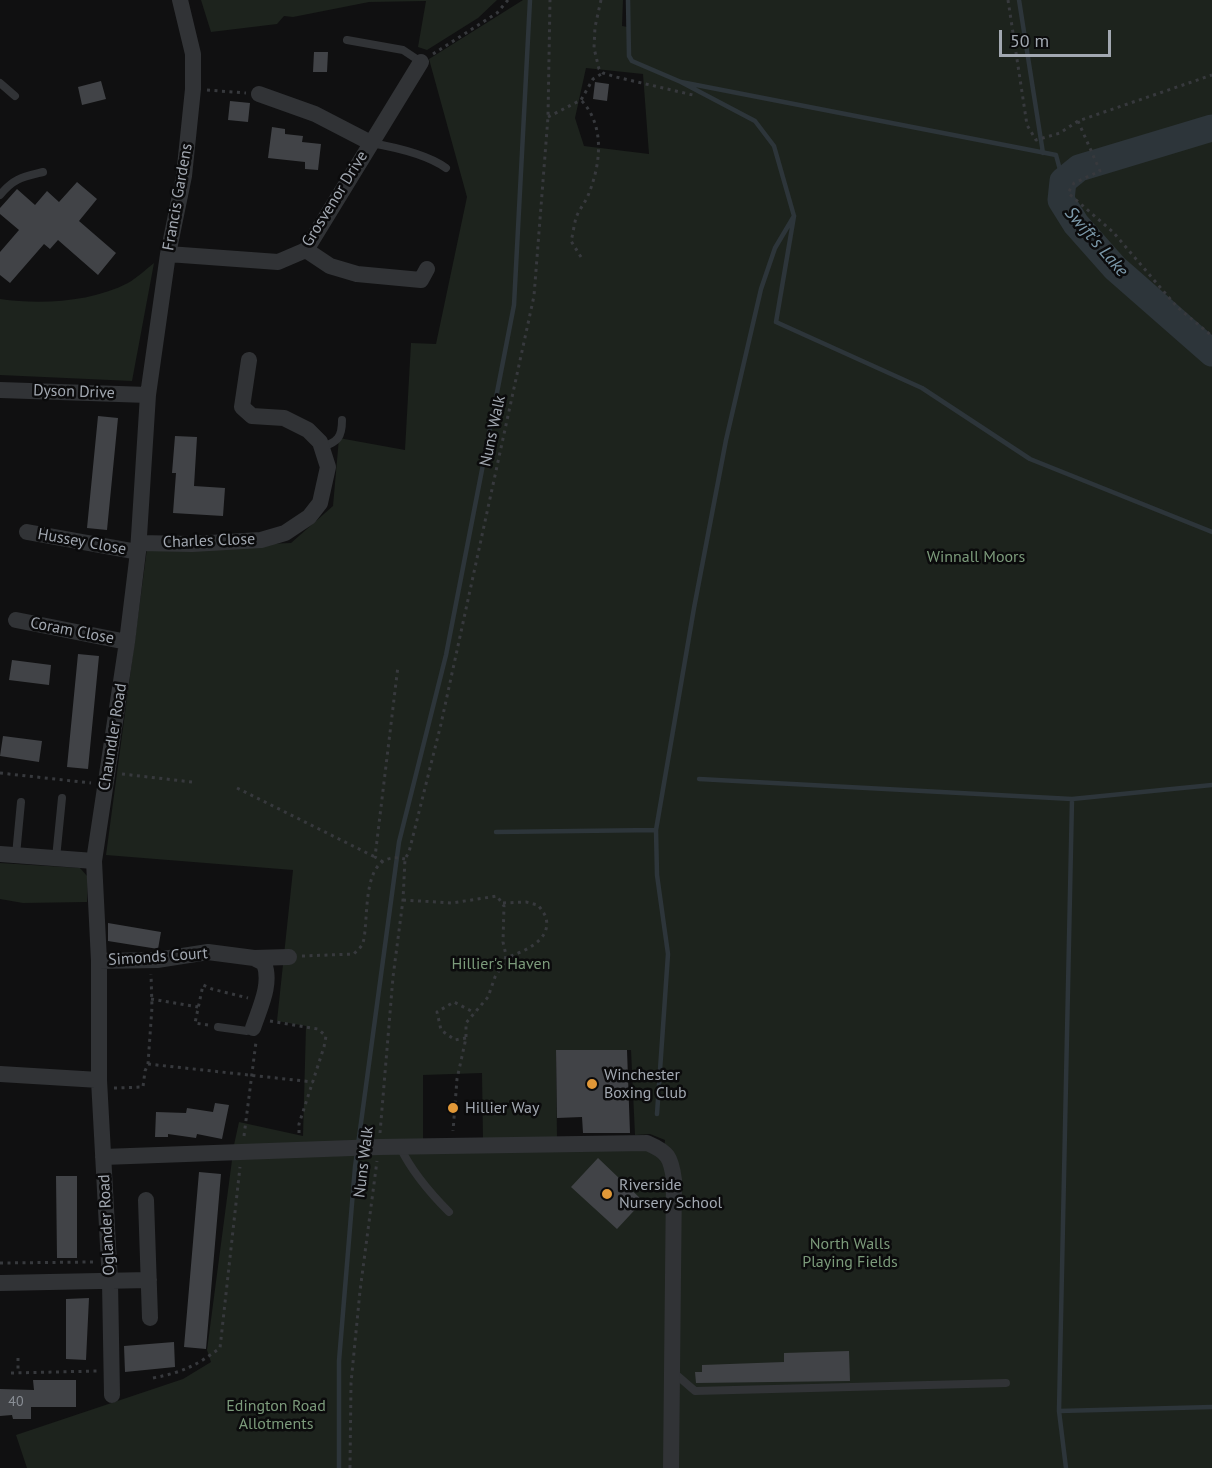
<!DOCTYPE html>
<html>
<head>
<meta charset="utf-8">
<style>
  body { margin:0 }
  #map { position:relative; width:1212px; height:1468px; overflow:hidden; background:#101011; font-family:"PT Sans",sans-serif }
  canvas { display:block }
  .scale { position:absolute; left:999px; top:30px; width:112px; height:27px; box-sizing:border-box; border:3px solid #a2a8b1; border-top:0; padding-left:8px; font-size:18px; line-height:21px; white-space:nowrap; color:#a2a8b1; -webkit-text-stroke:4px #0b0b0c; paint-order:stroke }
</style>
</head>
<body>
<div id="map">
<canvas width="1212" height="1468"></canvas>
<div class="scale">50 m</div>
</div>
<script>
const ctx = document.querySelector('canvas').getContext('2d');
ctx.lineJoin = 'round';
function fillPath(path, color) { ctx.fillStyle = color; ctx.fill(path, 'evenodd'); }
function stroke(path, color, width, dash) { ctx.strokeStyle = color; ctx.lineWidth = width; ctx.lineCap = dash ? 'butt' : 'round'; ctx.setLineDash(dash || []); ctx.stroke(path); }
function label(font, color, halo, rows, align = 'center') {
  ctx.font = font + ' "PT Sans",sans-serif'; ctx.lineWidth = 5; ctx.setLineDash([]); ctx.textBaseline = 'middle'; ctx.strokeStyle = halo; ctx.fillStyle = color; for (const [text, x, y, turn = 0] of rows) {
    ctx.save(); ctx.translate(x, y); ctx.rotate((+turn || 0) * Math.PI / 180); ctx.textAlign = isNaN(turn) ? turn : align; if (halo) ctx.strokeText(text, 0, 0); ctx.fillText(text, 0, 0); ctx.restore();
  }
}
fillPath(new Path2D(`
  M201,0h296l-19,18 -51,32 -9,-3 8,-46 -57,1 -76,15 -9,-1 -7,8 -66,8z
  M523,0h100l-1,26 6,1v-27h584v1468h-1185l-11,-33 167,-56 28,-17 -4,-12 27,-205 5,-23 64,14 3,-110 -29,-5 16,-151 -187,-15 41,-306 144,-6 42,-37 6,-68 66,12 6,-107 25,1 31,-147 -38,-138zM586,68l57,6 6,80 -65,-8 -9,-28zM556,1050h75l4,85 15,-1 15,6 -1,10 -241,-8v-67l59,-2 1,67h74z
  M154,263l-22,118 -132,-6v-76c41,6 91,3 128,-16 9,-5 18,-14 26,-20z
  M0,863l80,5 8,9 -1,25 -64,1 -23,-4z`), '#1d231d');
stroke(new Path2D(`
  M628,0l1,56 3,5 49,21 375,73 7,26
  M1019,0l24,153
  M681,82l74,39 19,25 20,70 -18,106 146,66 108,71 182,73
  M699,779l373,20 -13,612 7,57
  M1072,799l140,-14
  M496,832l160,-2
  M657,1114l11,-160 -11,-79 -1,-45 38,-222 32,-168 35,-151 14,-41 19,-32
  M1059,1411l153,-4
  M339,1468v-107l16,-194 44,-325 47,-187 68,-350 16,-305`), '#2d353a', 4.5);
stroke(new Path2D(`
  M1212,128l-133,40 -16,13 -2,19 15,24 39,44 97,85`), '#2d353a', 27);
fillPath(new Path2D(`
  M314,52h14l-1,20h-14z
  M101,81l5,18 -24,6 -4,-18z
  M595,82l14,2 -2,17 -14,-2z
  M230,101l20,2 -2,19 -20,-2z
  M272,127l13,2v5l18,2 -1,6 19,2 -3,26 -13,-1v-7l-37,-4z
  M77,182l20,17 -18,22 37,32 -18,22 -40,-35 -8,9 -6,-5 -34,39 -10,-8v-23l19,-22 -19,-16v-6l17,-19 18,16 12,-14 12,11z
  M98,416l20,2 -11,112 -20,-2z
  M175,436l22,1 -3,49 31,2 -2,28 -50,-3 3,-40h-4z
  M78,654l21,2 -11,113 -21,-2z
  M12,660l39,5 -2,20 -40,-5z
  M3,736l39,5 -3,21 -39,-6z
  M108,923l53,9 -3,17 -50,-8z
  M556,1050h71l3,83h-47l-1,-16 -25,1z
  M215,1103l14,2 -7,34 -25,-5 -1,4 -28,-4v3h-13l1,-25 30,1 1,-5 26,4z
  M598,1158l45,43 -26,28 -46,-42z
  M199,1172l22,2 -15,175 -22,-2z
  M56,1176h21v82h-20z
  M89,1298l-3,62 -20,-1v-60z
  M174,1342l1,25 -50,5 -1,-26z
  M849,1351l1,30 -154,2 -1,-11h7v-7l82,-3v-9z
  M33,1380h43v27h-45v12h-18l-1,-4 -12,1v-27l34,1z`), '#414347');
stroke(new Path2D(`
  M601,0l-6,27 -1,21 5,21 4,4 13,4 77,18
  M1008,0l19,125 9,15 24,-7 18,-12 134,-46
  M433,54l64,-41 11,-13
  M207,90l39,3
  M548,117l33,-17 12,-21 10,-6
  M1078,121l22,50 -26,12 -6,10 45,39 64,75 35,29
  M581,257l-10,-16c2,-7 3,-16 5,-23 3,-9 10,-16 13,-25 12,-30 16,-68 -8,-93
  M0,773l91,10
  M122,774l70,8
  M237,788l138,69
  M383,862l-8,-5 23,-191
  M403,900l49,3 45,-7 7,10 -1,36 3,13 -1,6 -10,16 -7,20 -22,26v15l-9,41 -4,52
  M503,903l23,-1 12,3c3,4 7,9 8,13 6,23 -24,34 -40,40
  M302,956l52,-2c3,-4 7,-6 9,-11 7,-26 -4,-95 42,-84
  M151,999l47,8
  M270,1021l48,8 8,7 -2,11 -25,77v10
  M208,1025l-13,-2 8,-38 9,4 36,9
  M466,1038l-11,2 -14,-10 -4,-18 17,-10 21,11
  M148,1064l165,18
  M114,1088l29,-1 2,-16 3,-7 4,-57 -1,-33
  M380,1133l13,-156 10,-77 2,-41 4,-7 32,-128 93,-428 14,-179 2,-117
  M244,1136l12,-94
  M0,1263l94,-1v-2
  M18,1358v15
  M11,1373l87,-2
  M153,1378c30,-6 43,-12 67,-30l20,-181
  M350,1468l1,-85 9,-92 17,-130`), '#37393d', 3, [3, 4.5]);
stroke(new Path2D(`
  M347,40l56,10 18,12
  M0,83l15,13
  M371,143c23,4 57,12 75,25
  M0,195c14,-17 23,-18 43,-23
  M322,447c16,-5 20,-10 20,-27
  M16,855l5,-53
  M56,858l6,-60
  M218,1027l29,4 6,-3
  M400,1147c12,25 29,45 49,65
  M672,1371l23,20 311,-8`), '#313336', 8);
stroke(new Path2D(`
  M259,94l56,20 56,29
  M306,250l24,16 27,8 64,6 6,-11
  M168,254l110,8 28,-12 115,-188
  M0,390l148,5
  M27,532l111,20
  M139,543l53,1 69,-4 24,-7 24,-16 11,-14 8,-36 -8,-25 -12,-12 -24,-12 -32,-2 -10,-9 7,-47
  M16,620l111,22
  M0,854l94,7
  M99,961l58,-1 51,-8 46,6 35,-1
  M253,1028c7,-21 19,-44 11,-65l-10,-5
  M0,1074l99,6
  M103,1157l276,-10 268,-4c21,9 24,14 27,37l-3,288
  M146,1200l4,118
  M0,1283l149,-3
  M112,1395l-2,-113 -11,-202v-119l-5,-100 33,-219 11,-90 10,-157 20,-141 16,-78 9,-87v-35l-13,-54`), '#313336', 16);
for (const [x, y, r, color] of [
  [592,1084,6,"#e19838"],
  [453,1108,6,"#e19838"],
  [607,1194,6,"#e19838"]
]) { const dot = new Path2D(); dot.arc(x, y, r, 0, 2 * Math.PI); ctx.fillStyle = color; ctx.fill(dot); stroke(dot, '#0b0b0c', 2); }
label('14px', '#8a8f96', null, [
  ["40",16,1402]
]);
label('16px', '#a2a8b1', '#0b0b0c', [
  ["Francis Gardens",178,197,-80],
  ["Grosvenor Drive",335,199,-58],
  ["Dyson Drive",74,392,2],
  ["Nuns Walk",493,431,-78],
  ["Charles Close",209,541,-2],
  ["Hussey Close",82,542,10],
  ["Coram Close",72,631,11],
  ["Chaundler Road",113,737,-81],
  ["Simonds Court",158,957,-4],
  ["Nuns Walk",364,1162,-83],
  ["Oglander Road",107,1225,-93]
]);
label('16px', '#7c9b7b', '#0b0b0c', [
  ["Winnall Moors",976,557],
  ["Hillier's Haven",501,964],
  ["North Walls",850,1244],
  ["Playing Fields",850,1262],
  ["Edington Road",276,1406],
  ["Allotments",276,1424]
]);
label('16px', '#a2a8b1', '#0b0b0c', [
  ["Winchester",604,1075],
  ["Boxing Club",604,1093],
  ["Hillier Way",465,1108],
  ["Riverside",619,1185],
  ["Nursery School",619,1203]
], 'left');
label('italic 18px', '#7c99aa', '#0b0b0c', [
  ["Swift's Lake",1096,242,49]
]);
</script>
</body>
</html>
